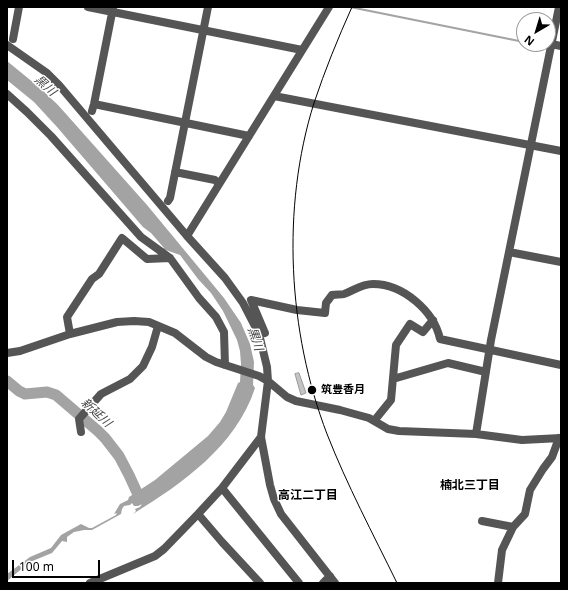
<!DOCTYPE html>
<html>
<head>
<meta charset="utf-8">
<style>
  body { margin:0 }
  #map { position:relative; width:568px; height:590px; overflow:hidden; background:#fff; font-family:"Noto Sans",sans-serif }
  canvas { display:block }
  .frame { position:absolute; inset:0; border:8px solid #000; pointer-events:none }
  .north { position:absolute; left:516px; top:12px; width:40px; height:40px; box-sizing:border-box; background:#fff; border:1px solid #999; border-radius:50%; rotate:218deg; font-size:11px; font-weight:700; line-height:16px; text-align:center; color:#000 }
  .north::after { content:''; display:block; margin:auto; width:14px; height:18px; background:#000; clip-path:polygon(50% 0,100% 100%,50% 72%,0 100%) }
  .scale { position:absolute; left:12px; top:560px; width:88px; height:18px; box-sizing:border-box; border:2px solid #000; border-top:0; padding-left:5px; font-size:12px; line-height:14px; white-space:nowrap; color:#000; -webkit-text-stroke:3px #fff; paint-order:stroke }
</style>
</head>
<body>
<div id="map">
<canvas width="568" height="590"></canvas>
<div class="frame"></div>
<div class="north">N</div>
<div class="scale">100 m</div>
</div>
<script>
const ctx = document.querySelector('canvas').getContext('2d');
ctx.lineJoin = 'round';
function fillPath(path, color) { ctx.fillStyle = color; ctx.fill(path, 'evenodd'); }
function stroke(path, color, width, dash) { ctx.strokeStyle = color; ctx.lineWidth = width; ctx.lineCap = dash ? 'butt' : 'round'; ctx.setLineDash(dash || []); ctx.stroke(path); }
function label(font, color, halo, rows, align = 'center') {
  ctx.font = font + ' "Noto Sans","Noto Sans JP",sans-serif'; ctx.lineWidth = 3; ctx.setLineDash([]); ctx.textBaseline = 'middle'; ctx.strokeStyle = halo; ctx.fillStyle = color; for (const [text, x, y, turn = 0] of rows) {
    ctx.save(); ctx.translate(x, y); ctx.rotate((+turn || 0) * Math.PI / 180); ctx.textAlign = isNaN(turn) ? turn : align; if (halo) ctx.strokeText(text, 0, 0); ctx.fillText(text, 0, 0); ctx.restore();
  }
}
fillPath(new Path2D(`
  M7,61l33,27 18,17 89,100 77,93 17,25 9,21 4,18 -1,23 2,3c-19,58 -72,95 -122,126l3,-3 -1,-2 5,-2 2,-3 -4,2h-4l-2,-3 -2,2 -6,1 -2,3 -1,5 -29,16h-8l-10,2 -7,5v5l-5,-1 -10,12 -22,9 -23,19v-7l23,-17 21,-9 10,-13 20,-11 8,4h3l24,-13 1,-2 -3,1 6,-10 8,-4 1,-3 26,-17 53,-44 12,-14 6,-10 12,-29 2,-1 1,-18 -1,-13 -3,-11 -14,-29 -12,-18 -13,-14 -18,-24 -17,-6 1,-1 -13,-15 -8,-6 -86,-100 -23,-25 -27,-22z`), '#a3a3a3');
stroke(new Path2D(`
  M350,7l174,35
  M535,44l14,3`), '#a3a3a3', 2);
stroke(new Path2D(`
  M7,381l12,10 6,3 22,-2 9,3 42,36 7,7 14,18 10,19 11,24`), '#a3a3a3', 11);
const building = new Path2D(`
  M299,373l7,20 -5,2 -6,-21z`);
fillPath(building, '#c4c4c4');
stroke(building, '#999', 1);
stroke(new Path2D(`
  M88,7l214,43
  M13,39l6,-32
  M551,44l10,2
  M7,45l40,28 12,12 128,151 38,42 18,25 16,31 8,33 1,14 -7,56 9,48 4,14 7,15 54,69
  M7,94l20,18 24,24 90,101 29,21 29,40 17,19 8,15 1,33
  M274,96l287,55
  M94,104l155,32
  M92,111l2,-7 19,-96
  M175,172l40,8 4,4
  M168,201l2,-3 38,-191
  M187,236l142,-229
  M509,252l52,10
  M70,334l-3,-17 25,-38 7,-5 23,-36 25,21 23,-1
  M259,334l6,-1 -14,-33 46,10 28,3 1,-10 6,-8c4,-1 9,0 12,-1 11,-4 17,-10 29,-10 30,0 61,27 67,55l121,26
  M7,353l13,-2 50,-17 47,-12 17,-1 15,1 26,11 31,24 10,5 43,14 9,5 19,16 9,4 44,9 29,8 19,11 11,2 77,3 46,6 39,-2
  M393,379l55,-16 38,9
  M374,421l17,-21 5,-55 14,-21 13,8 10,-12
  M81,432l-2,-13 22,-25 29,-15 13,-13 9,-19 6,-21
  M476,434l15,-94 68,-333
  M222,488l77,95
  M198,514l24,28 38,41
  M482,521l31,6
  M90,583l65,-27 9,-7 34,-35 24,-26 39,-51
  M323,583l7,-7
  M498,583l4,-33 11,-23 12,-13 5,-24 13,-21 9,-12 7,-19`), '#555', 8);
stroke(new Path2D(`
  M352,7c-14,31 -27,63 -38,96 -33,105 -26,229 13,331 20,51 46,100 70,149`), '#000', 1);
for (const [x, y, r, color] of [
  [312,390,5,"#000"]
]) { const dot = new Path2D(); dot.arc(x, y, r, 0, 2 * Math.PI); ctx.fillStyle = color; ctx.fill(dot); stroke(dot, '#fff', 1.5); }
label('bold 11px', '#000', '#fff', [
  ["筑豊香月",321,390]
], 'left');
label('italic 12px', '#444', '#fff', [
  ["黒川",45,86,42],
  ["黒川",255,339,72],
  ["新延川",96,413,43]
]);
label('bold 12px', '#000', '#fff', [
  ["楠北三丁目",470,486],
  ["高江二丁目",308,496]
]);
</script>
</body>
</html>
